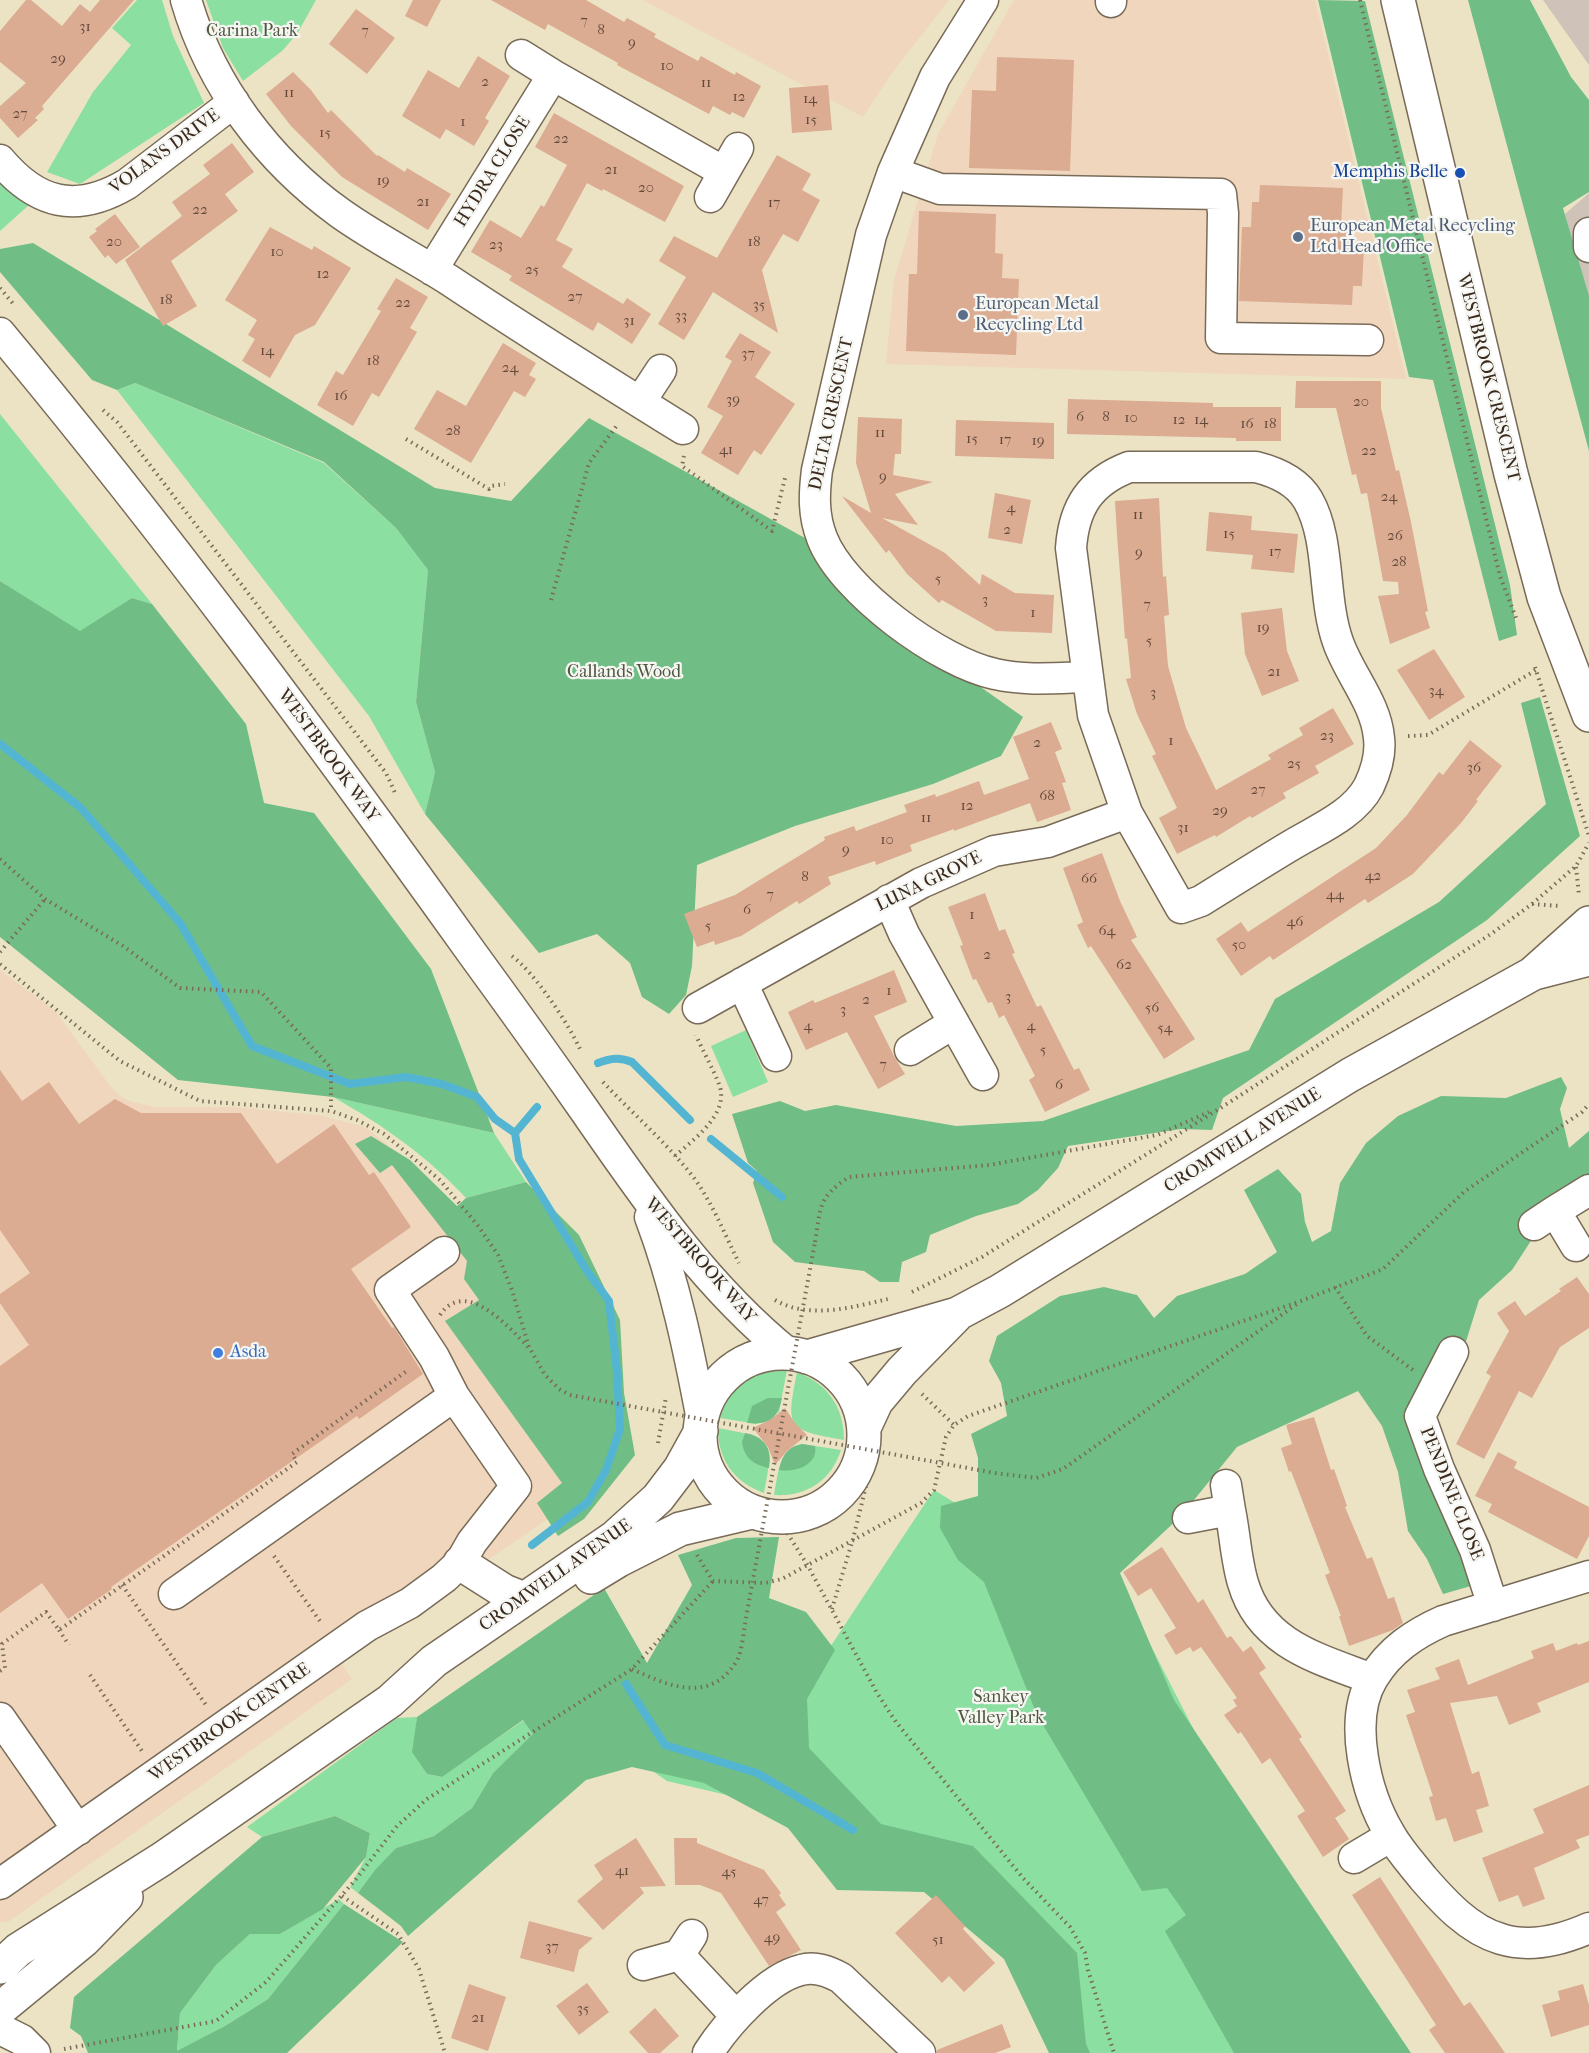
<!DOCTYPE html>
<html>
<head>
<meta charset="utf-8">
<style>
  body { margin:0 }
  canvas { display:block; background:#ebe3c4 }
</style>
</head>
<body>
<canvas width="1589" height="2053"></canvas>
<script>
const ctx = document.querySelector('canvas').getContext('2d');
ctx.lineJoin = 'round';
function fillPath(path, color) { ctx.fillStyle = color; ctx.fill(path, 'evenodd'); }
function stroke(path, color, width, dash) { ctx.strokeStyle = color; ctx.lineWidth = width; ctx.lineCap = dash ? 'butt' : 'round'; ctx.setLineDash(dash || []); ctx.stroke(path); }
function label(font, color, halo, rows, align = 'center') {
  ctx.font = font + ' "IM FELL French Canon",serif'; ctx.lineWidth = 4.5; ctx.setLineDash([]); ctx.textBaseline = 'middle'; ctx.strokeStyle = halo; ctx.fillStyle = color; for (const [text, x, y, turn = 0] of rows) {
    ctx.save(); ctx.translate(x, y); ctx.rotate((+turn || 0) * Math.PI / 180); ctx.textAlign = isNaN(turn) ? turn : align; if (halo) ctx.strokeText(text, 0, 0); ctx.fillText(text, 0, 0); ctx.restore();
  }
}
fillPath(new Path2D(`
  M643,0h306l-57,73 -29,44z
  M1014,0h301l91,379 -520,-15 8,-84 44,-146z
  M0,970l55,41 56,76 8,8 10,6 25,6h77l88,8 46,12 57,45 164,321 -246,168 12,18 -344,243h-8z`), '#f0d6bc');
fillPath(new Path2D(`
  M1543,0h46v65z
  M1589,193v118l-24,-97z`), '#cec2b9');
fillPath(new Path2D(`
  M137,0h25l11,36 31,67 -124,81 -33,-12 46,-80 38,-47 -19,-17z
  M206,0h110l-19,34 -15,17 -39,30 -20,-33z
  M0,152l39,44 -39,35z
  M135,383l189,80 72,65 32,42 -12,132 19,70 -10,42 -56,-98 -252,-326z
  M0,414l152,190 -20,-6 -52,34 -80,-51z
  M746,1030l22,52 -35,15 -22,-51z
  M333,1097l161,36 32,49 -60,16c-39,-42 -83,-73 -133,-101z
  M777,1370h10l-8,42 -22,12 -37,-6c9,-28 28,-44 57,-48z
  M797,1372c31,12 47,35 47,68 -58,-10 -58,-12 -47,-68z
  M718,1428c54,10 57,11 46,65 -30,-11 -46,-33 -46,-65z
  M802,1444l39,6c-10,31 -35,47 -67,45 4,-19 4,-46 28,-51z
  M934,1490l95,58 82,20 105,205 184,280h-337l-36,-101 -105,-102 -148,-44 -107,-25 -35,-24 173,-72z
  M417,1717l-4,35 14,22 14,3 83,-57 10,14 -41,39 -21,35 -38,28 -38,12 -38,45 -8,-6 16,-30 4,-24 -35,-17 -73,21 -15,-10 150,-109z
  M339,1899l5,5 -76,95 -43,27 -48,26 3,-39 36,-48 34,-31h30z`), '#8bdfa0');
fillPath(new Path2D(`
  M1318,0l47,1 145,584 7,50 -18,6 -66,-261 -24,-3z
  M1468,0h62l41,77 18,23v92l-26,16 26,88v155z
  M33,243l402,245 76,13 78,-83 259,144 76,85 99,70 -22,39 -68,28 -138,42 -98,39 -5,101 -6,29 -17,19 -27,-17 -12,-34 -33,-29 -58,19 -114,-139 10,-42 -19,-70 12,-132 -32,-42 -72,-66 -189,-79 -18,7 -25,-10 -92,-108v-23z
  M0,581l80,50 52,-33 20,6 94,120 18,79 50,10 117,156 63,164 -161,-36 -155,-17 -178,-143z
  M1540,697l40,139 -93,84 -264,178 -11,32 -31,-1 -113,17 -10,22 -20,22 -20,14 -42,12 -46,19 -4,17 -24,10 -3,20h-19l-16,-11 -69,-9 -22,-20 -20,-59 4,-12 -9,-8 -16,-49 48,-13 25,10 31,-6 120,21 87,-5 206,-71 26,-51 164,-97 107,-98 -25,-101z
  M1561,1077l6,11 -7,21 9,39 20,-17v68l-51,31 -26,40 -33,30 -22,70 -40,38 61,176 -35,10 -16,-35 -19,-28 -10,-59 -16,-46 -24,-35 -121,56 -56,69 -61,57 54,127 237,353h-177l-69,-122 21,-16 -19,-27 -25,3 -105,-176 -53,-133 -26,-22 -18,-32 1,-22 37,-10v-38l-7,-24 36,-18 -6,-33 -12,-22 8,-25 63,-40 44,-9 33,8 17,23 23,-22 68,-22 32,-22 -33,-62 34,-21 23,25 4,28 7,20 19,-11 9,-48 26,-40 32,-27 43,-20 65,2z
  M371,1136l39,24 47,46 9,-8 60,-16 53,53 41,85 4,73 11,62 -51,64 -26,17 -21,-33 25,-20 -117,-162 34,-21 -15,-21 3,-18 -75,-96 -12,8 -25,-29z
  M768,1398h14c-5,22 -13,27 -35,25l5,-17z
  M745,1433c19,3 28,16 24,35 -15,-3 -25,-10 -27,-26z
  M802,1444l13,2c4,19 -21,27 -36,24 3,-14 8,-23 23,-26z
  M779,1537l-10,61 37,14 29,38 -28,49 2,49 72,76 92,22 104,107 9,91 4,9h-41l-45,-94 -80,-67 -87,-2 -49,-62 -84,-45 -72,-16 -46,13 -178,156 -7,-10 -43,-33 17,-23 21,-22 38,-12 38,-28 21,-35 40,-39 -10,-14 -81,57 -15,-3 -15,-22 5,-35 187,-129 43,75 45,-78 -14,-30 58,-17z
  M335,1816l35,17 -4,24 -43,52 -43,25h-30l-34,31 -36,48 -3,38 48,-25 43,-27 76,-95 59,38 -116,111h-199l-7,-17 -11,-8 4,-31 188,-160z`), '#70be86');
stroke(new Path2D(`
  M0,744l81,64 99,115 72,123 98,38 56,-7 36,7 35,13 18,22 20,14 4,26 68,112 22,30 8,71 3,57 -14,41 -18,32 -56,43
  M598,1063c13,-5 22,-6 34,-1l58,58
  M515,1133l22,-26
  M711,1139l71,58
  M626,1684l39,61 92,28 96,57`), '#54b5d2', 8);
fillPath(new Path2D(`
  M26,0h5l31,26 18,-22 10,8 10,-12h34l-92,106 2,3 -9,9 3,2 -20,18 -18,-20v-12l26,-23 -26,-21v-31z
  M413,0h28l-14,27 -22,-11z
  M491,0h95l38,22 3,-4 29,16 -2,3 44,24 3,-5 34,19 1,-3 25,14 -17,32 -12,-6 -2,3 -17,-9 -4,8 -92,-49 1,-2 -70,-39 -3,6z
  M356,9l39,29 -28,36 -38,-30z
  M478,56l32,20 -25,42 4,3 -15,25 -28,-17 -6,10 -38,-23 26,-46 31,18z
  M997,57l77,3 -4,111 -101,-3 3,-78 24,1z
  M293,72l18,18 17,23 3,-3 46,46 1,-1 27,17 2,-4 44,26 -23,36 -86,-53 -51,-51 -25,-32z
  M828,85l4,45 -40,3 -3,-45z
  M554,113l130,73 -19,36 -62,-33 -1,2 -15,-8 -31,57 17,9 -11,18 61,37 4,-6 24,16 -19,30 -34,-22 -5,9 -84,-51 3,-4 -41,-24 19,-32 31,18 20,-33 3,2 23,-42 -32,-18z
  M232,143l22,29 -29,22 13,17 -67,50 26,45 -34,20 -38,-66 57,-44 -10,-14 38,-28 -7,-9z
  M777,155l34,19 -9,16 18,10 -22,42 -15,-8 -21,36 16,63 -65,-41 -29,48 -26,-16 28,-47 -27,-16 15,-25 43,22z
  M1260,185l83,3 -2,39 13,1 -1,18 11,1 -2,39h-9l-1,19 -113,-4 3,-74h9l1,-25h7z
  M919,211l77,3 -1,39 8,1 -1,24 17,1 -3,76 -110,-4 3,-77h8z
  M115,214l25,33 -24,17 -8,-9 -3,3 -16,-21 8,-6 -2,-2z
  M270,227l42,23 2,-4 37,22 -36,57 -20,10 -25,43 -28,-17 13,-22 -7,-4 9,-15 -32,-20z
  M396,278l32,19 -18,31 7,4 -38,65 -7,-4 -19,33 -36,-21 19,-34 7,4 38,-64 -4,-2z
  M740,333l31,19 -16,25 40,27 -34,51 -7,-5 -16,25 -37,-22 22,-37 -16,-9 25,-46 -7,-4z
  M503,343l33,20 -7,12 7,4 -11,18 -11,-6 -43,72 -57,-34 23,-39 29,16z
  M1296,381h85v27l15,63 3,-1 12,52 17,89 -3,1 5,16 -40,16 -12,-48 21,-2 -1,-12 -15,-1 -16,-88 -6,1 -5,-20 -4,1 -16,-67h-41z
  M1068,399l145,4v4h68v34h-45v-3l-169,-4z
  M858,417l44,2 -1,35h-6l-2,21 40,7 -38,12 23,31 -36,-7 63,35 35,32 2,-11 33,19 39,2 -2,38 -56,-2 -54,-31 -3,3 -32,-29 -18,-24 -3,3 -44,-57 29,17 -15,-50z
  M956,420l98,3v36l-99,-3z
  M995,493l36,7 -9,44 -34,-6z
  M1159,498l4,79 3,-1 3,39 -5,1 4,50 18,62 30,62 55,-31 -3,-4 35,-20 -4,-7 34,-20 21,36 -39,22 4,7 -36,20 3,5 -34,20 -2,-2 -34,21 -1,-2 -38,19 -18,-36 18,-10 -25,-52 4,-2 -19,-40 -11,-35 5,-1 -4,-40 -2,1 -8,-104 -2,-34z
  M1209,512l43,4 -1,14 47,4 -4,39 -43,-4 2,-14 -47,-4z
  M1282,608l5,43 12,30 -37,15 -17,-42 -4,-41z
  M1434,649l31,48 -36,23 -32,-50z
  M1051,722l11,27 -7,3 11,30 -4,1 9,27 -34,12 -7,-19 -76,28v-2l-44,16 2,6 -36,14 -1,-4 -47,16 3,7 -32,20 -2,-3 -56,35 -26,9 -1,-4 -17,6 -13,-33 51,-19 90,-55 -1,-3 30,-11 2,5 51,-19 -3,-7 31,-11 1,3 43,-16 5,14 45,-16 -16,-42z
  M1470,740l32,26 -26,34 2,1 -17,22 -48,51 -45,29 -3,-4 -92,61 -3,-4 -29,20 -25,-37 25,-17 7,10 128,-84 31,-33 32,-43 4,3z
  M1102,853l18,48 17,36 -6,3 64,99 -31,20 -73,-113 -3,2 -11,-23 6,-3 -20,-54z
  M985,893l14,38 6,-2 10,24 -3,1 25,53 4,-2 33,65 5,-2 11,22 -45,22 -16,-32 6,-4 -31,-61 -5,3 -7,-16 -4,1 -12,-24 -3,1 -13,-34 3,-1 -15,-38z
  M894,970l13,32 -33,14 21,42 10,16 -27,15 -31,-57 -41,18 -18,-38 25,-12 2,3z
  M0,1070l22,31 27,-19 30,42 36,-25 26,14h100l36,51 57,-40 35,51 5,-3 37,55 -60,42 41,59 2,-1 29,47 -64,45 -2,-3 -246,171 1,2 -44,30 -26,-36 -42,30v-247l29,-21 -29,-42v-9l30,-21 -30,-43z
  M1577,1277l12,17v34l-29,19 -28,51 -13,-7 -35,68 -28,-15 35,-68 -5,-3 23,-42 -12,-18 18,-12 10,15 36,-25 -2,-2z
  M785,1408l10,15 12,12 -20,16 -12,14 -7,-18 -15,-19 17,-8z
  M1314,1417l17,53 3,-1 13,37 -2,1 22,52 5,-2 16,42 6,-2 9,26 -10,7 -44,16 -10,-30h2l-16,-41 5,-2 -39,-102 -2,1 -8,-24 11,-4 -6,-19z
  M1498,1452l19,10 -3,6 75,39v29l-12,23 -89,-47 4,-8 -17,-8z
  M1162,1547l36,56 5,-4 24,39 4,-2 12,16 8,-6 15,22 -7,5 43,64 -3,2 47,72 -11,7 14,21 -26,18 -26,-41 8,-5 -35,-53 -8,6 -21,-32 -3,2 -14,-19 13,-9 -4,-6 4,-2 -36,-51 -8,5 -3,-5 -14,8 -12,-20 12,-7 -25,-40 -13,8 -15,-24z
  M1589,1641v41l-52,21 4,9 -32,13 -12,-29 -47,7 22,71 7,-3 10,35 -13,4 7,22 -29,10 -8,-24 -10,3 -7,-24 4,-1 -27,-81 9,-3 -8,-22 33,-11 -5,-11 24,-9 9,26 66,-27 -3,-7 22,-8 3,8 21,-8 1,2z
  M1589,1785v50l-13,5 4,8 -46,20 11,31 -22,8 -5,-12 -19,7 -17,-44 62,-25 -11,-24z
  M636,1838l30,48 -26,1 4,6 -41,37 -26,-29 26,-22 -9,-14z
  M674,1838h23v5l67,27 17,23 -2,2 7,10 -10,7 25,38 -32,16 -48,-73 -21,-8h-25z
  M1380,1877l84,129 6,-4 35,51h-60l-16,-23 7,-5 -84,-130z
  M936,1895l29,31 -2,3 32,34 -31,29 -15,-16 -7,7 -47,-50z
  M529,1921l64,17 -14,12 -5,22 -54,-14z
  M587,1983l22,29 -30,23 -23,-29z
  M469,1984l37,13 -18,54 -37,-13z
  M1583,1984l6,21v20l-38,12 -9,-32 18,-5 -2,-9z
  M655,2008l24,28 -19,17h-12l-19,-21z
  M1002,2024l9,23 -16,6h-58v-3z`), '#dbab92');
const minor = new Path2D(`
  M186,0c25,86 82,161 154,213 35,25 73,44 109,67 77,51 155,100 234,149
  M983,0l-48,77 -42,95 -22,63 -54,235c-3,24 -4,45 5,68 20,53 119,125 173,136 30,7 62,4 92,3
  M1111,2v-2
  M521,55l32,20
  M0,160c37,44 76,54 127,24l107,-82
  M893,172l47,17 281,5 2,19 -2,125 147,2
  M710,197l28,-49
  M1589,233v14
  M432,270l121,-195 171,97
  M0,333c166,199 321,409 472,620 38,52 76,105 113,158 61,88 120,175 204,243
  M640,402l21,-32
  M1129,467h127c20,5 41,14 52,33 23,40 14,97 30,142 11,32 38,61 41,96 2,16 -3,33 -10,48 -15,29 -53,44 -79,60 -30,18 -60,37 -89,55l-20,7 -54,-95 -34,-98 -22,-167c3,-41 19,-66 58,-81z
  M889,900l15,34 79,141
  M742,983l34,73
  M698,1008l223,-125 73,-32 54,-9 79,-29
  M910,1050l44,-27
  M1555,1211l34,-21
  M650,1217c25,66 39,134 52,203
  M1534,1225l21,-14 21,35
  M444,1252l-54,38 44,67 20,39
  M1453,1352l-33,64 19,53 36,81 18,56
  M1230,1510c5,24 6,50 13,73 18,62 77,76 129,96
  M1188,1518l42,-8 -4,-25
  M1589,1576l-146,45c-29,13 -53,29 -70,57 -26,42 -7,116 17,156 9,16 22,30 33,44 21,24 46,52 78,61 29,9 61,1 88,-11
  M0,1718l78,112
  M1354,1858l37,-22
  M0,1884l367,-258 43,-23 34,-25 16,-15 12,-21 44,-56 -62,-90 -280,198
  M679,1955l57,61
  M643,1965l36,-10 13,-20
  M0,2029l22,11 13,13
  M708,2053c18,-28 59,-75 93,-83 14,-4 27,1 40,8l79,75`);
const major = new Path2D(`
  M1398,0l113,474 33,123 45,118
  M1538,972l51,-13
  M700 1435a82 82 0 1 1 164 0a82 82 0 1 1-164 0Z
  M807,1357l150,-43 43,-23 350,-216 182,-101 57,-51
  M864,1428l12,-26 26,-31 54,-55
  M460,1563l44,28 20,8
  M591,1577l28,-17 61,-31 72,-17
  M0,1967l18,-17 144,-91 228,-158 44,-40 181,-124 43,-39 22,-29 21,-38
  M0,2009l84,-69 42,-43`);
stroke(minor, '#796b58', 33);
stroke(major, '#796b58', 36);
stroke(new Path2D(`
  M1360,0l140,576 16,42
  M0,288l15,18
  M103,410l14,12 269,351 10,22
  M406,439l83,50 2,-3 14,-2
  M684,456l-2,10 90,65 13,-53
  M551,600l38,-137 29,-39
  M1535,667l54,169
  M1408,736l20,-1 108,-65
  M0,859l45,40 78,47 57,42 81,4 70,76v43
  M1576,867l3,28
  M1532,904l28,2
  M0,952l45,-53
  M512,956c22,16 56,67 68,93
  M0,964l120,97 80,40 131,10 26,9 27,14 56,46 39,47 19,28 14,35 17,57 16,28 14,14 11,6
  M603,1082c30,32 64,61 91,96 19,26 31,57 45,85
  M675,1156c18,-16 53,-41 45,-69 -6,-17 -17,-35 -24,-52
  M815,1242c6,-34 2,-44 34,-65l140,-12 168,-30 52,-23
  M1335,1287l32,49 46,34
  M912,1292l70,-35 240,-150 269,-173 41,-30 44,-38 13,-23
  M775,1300c34,20 78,7 113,-1
  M440,1315c25,-38 69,12 88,32
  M922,1394l32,31
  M658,1443l8,-46
  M995,1473l41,5 27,-9 234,-165
  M781,1523l27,43 69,127 19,29 127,156 47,49 15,26 3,17 26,83
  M697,1555l16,26 52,2 17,-4 139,-76 13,-13 12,-53 8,-12 14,-9 333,-115 82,-32 82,-78 117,-79 7,-8
  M274,1556l48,68
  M122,1585l84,120
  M832,1609l21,-70 13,-53 -3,-30
  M59,1630l10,15
  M632,1669c35,16 77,36 104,-7 7,-10 8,-38 11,-50
  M0,1671l5,-3 -3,-24 44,-32 13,18 238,-168 -5,-8 116,-84
  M90,1675l52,76
  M342,1896l56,38 21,35 26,84
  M64,2049l152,-28 50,-39 90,-103 41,-53 30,-27 205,-130 81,-88`), '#796b58', 4, [1.5, 4.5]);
stroke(minor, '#fff', 30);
stroke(major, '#fff', 33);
stroke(new Path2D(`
  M570,1395l425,78
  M747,1612l68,-370`), '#796b58', 4, [1.5, 4.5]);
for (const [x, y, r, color] of [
  [1460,173,6,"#1a4fb4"],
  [1298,237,6,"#5c6f8a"],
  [963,315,6,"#5c6f8a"],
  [218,1353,6,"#3f7fe0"]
]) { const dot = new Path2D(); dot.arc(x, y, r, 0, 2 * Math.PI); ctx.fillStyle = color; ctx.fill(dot); stroke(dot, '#f6f6f2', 2); }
label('15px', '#634a3b', null, [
  ["7",584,21],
  ["31",85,27],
  ["8",601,30],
  ["7",365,31],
  ["9",632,43],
  ["29",58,59],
  ["10",667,66],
  ["2",485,82],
  ["11",706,83],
  ["11",289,93],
  ["12",739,97],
  ["14",810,99],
  ["27",20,114],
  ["15",811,120],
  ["1",463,122],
  ["15",325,133],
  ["22",561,139],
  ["21",611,170],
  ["19",383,181],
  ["20",646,188],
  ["21",423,202],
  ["17",774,203],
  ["22",200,210],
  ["20",114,242],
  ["18",754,242],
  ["23",496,245],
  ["10",277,252],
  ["25",532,270],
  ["12",323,274],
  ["27",575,297],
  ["18",166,300],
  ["22",403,303],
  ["35",759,305],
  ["33",681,316],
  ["31",629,321],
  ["14",267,351],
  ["37",748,354],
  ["18",373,361],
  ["24",510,368],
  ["16",341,396],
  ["39",733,400],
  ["20",1361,402],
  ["6",1080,417],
  ["8",1106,417],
  ["10",1131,418],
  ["12",1179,420],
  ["14",1201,420],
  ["16",1247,424],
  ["18",1270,424],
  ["28",453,431],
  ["11",880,433],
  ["15",972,439],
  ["17",1005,440],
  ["19",1038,441],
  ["41",726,450],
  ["22",1369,451],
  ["9",883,477],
  ["24",1389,497],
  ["4",1011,508],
  ["11",1138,515],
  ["2",1007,530],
  ["15",1229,534],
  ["26",1395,536],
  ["17",1275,552],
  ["9",1139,553],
  ["28",1399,562],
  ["5",938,579],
  ["3",985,600],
  ["7",1147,605],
  ["1",1033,613],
  ["19",1263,628],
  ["5",1149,641],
  ["21",1274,672],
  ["34",1436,691],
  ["3",1153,693],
  ["23",1327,736],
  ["1",1171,741],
  ["2",1037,743],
  ["25",1294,764],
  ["36",1474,768],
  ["27",1258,790],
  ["68",1047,796],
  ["12",967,806],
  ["29",1220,811],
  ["11",926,818],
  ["31",1183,828],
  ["10",887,840],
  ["9",846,850],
  ["42",1373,876],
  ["8",805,877],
  ["66",1089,879],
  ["7",770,895],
  ["44",1335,895],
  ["6",747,910],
  ["1",972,915],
  ["46",1295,922],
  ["5",708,926],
  ["64",1107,931],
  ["50",1239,945],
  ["2",987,955],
  ["62",1124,965],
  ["1",889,991],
  ["3",1008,997],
  ["2",866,1000],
  ["56",1152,1008],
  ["3",843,1010],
  ["4",808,1026],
  ["4",1031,1026],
  ["54",1165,1028],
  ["5",1043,1050],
  ["7",883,1065],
  ["6",1059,1085],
  ["41",622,1871],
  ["45",729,1872],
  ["47",761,1900],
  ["49",772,1938],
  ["51",938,1940],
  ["37",552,1947],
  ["35",583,2009],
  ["21",478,2018]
]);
label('18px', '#4f573e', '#f6f6f2', [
  ["Carina Park",252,32],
  ["Callands Wood",624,673],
  ["Sankey",1001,1698],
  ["Valley Park",1001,1719]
]);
label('18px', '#3b2a1e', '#f6f6f2', [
  ["VOLANS DRIVE",165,152,-36],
  ["HYDRA CLOSE",493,172,-58],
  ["WESTBROOK CRESCENT",1488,378,76],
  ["DELTA CRESCENT",832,414,-78],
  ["WESTBROOK WAY",328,756,54],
  ["LUNA GROVE",929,882,-26],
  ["CROMWELL AVENUE",1243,1141,-32],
  ["WESTBROOK WAY",700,1261,49],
  ["PENDINE CLOSE",1451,1494,68],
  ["CROMWELL AVENUE",556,1576,-35],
  ["WESTBROOK CENTRE",230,1723,-35]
]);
label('18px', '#164399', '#f6f6f2', [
  ["Memphis Belle",1448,173]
], 'right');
label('18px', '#4e5e75', '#f6f6f2', [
  ["European Metal Recycling",1310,227],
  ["Ltd Head Office",1310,248],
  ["European Metal",975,305],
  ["Recycling Ltd",975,326]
], 'left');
label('18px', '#366cbe', '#f6f6f2', [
  ["Asda",230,1353]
], 'left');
</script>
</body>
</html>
